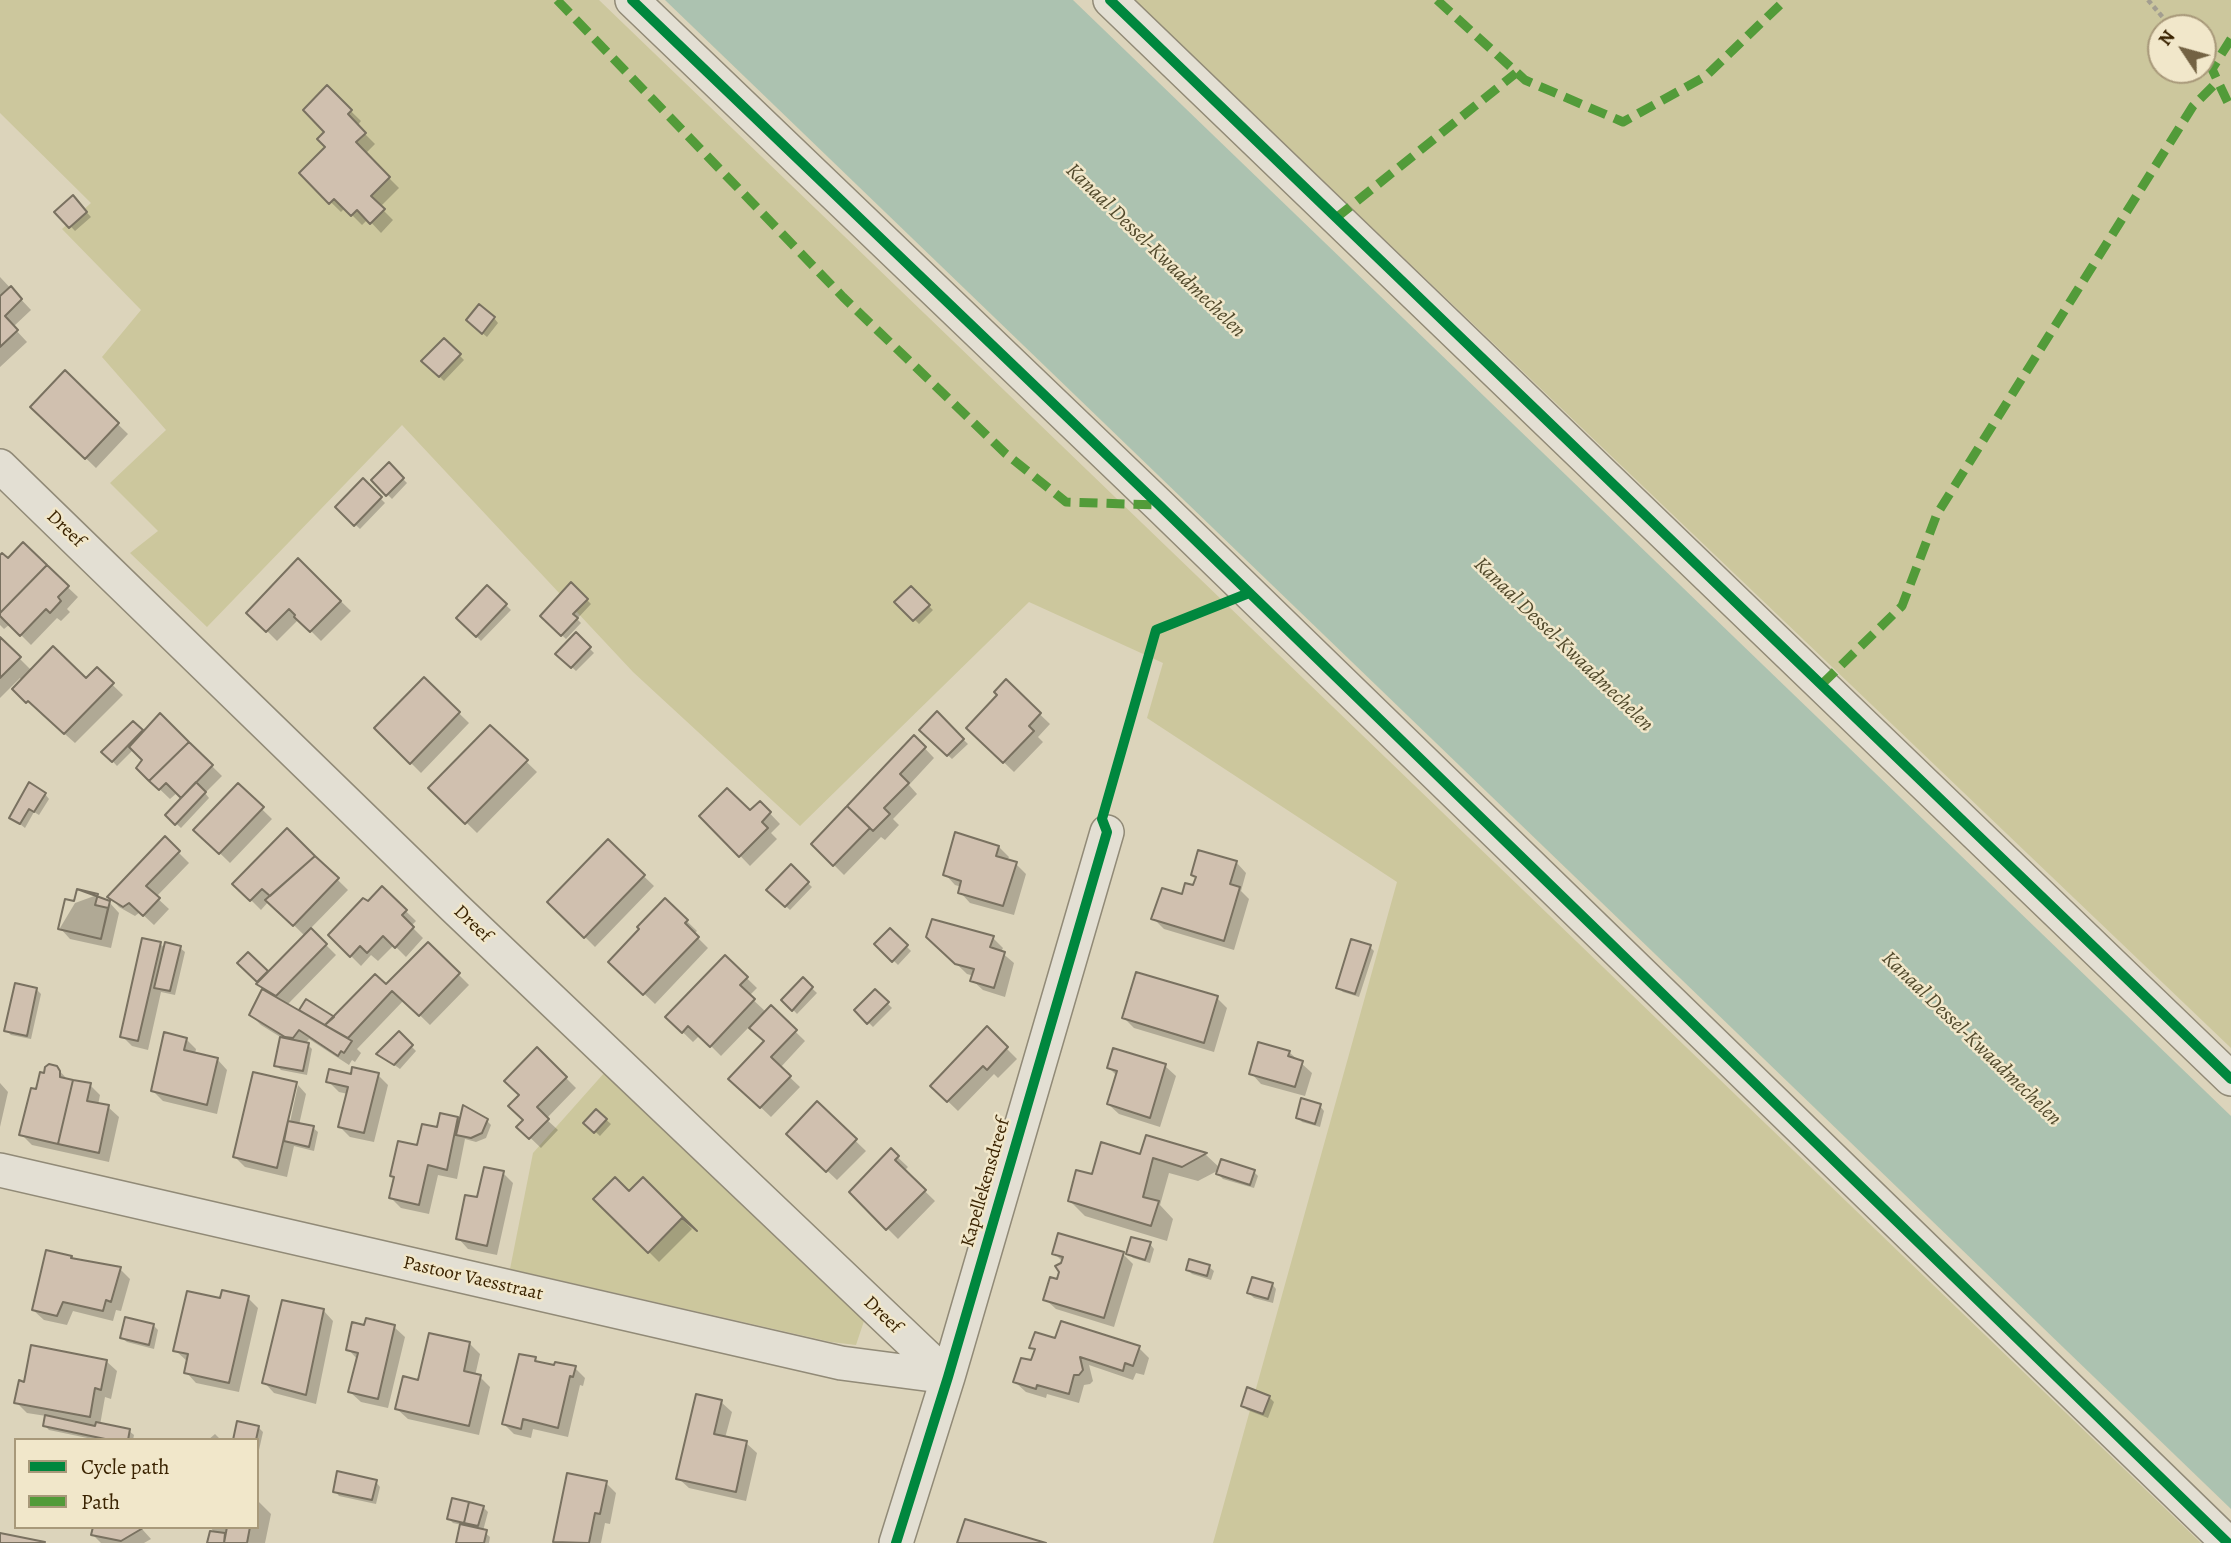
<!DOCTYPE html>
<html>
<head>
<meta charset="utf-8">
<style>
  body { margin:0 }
  #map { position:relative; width:2231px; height:1543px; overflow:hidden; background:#dcd4bb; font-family:Alegreya,serif }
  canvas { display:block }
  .legend { position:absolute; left:14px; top:1438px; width:245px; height:91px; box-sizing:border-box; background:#f1e7ca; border:2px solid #a8997a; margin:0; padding:9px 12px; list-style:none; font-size:21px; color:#3b2402 }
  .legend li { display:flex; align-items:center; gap:14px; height:35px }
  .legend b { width:35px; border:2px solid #a8997a }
  .north { position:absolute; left:2147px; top:14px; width:70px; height:70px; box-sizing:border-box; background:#f1e7ca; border:2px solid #a8997a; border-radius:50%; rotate:306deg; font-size:19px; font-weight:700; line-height:28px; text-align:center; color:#3b2402 }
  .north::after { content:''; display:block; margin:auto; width:24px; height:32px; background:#736243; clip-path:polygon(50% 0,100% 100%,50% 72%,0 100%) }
</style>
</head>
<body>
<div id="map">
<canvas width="2231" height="1543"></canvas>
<ul class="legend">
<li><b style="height:9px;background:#00873e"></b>Cycle path</li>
<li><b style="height:9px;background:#529b39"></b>Path</li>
</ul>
<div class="north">N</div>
</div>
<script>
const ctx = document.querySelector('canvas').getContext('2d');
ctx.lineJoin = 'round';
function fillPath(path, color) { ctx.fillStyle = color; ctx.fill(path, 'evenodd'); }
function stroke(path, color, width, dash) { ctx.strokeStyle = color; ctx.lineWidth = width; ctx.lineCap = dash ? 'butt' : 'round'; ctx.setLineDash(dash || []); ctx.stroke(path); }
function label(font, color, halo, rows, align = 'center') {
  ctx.font = font + ' Alegreya,serif'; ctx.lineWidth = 5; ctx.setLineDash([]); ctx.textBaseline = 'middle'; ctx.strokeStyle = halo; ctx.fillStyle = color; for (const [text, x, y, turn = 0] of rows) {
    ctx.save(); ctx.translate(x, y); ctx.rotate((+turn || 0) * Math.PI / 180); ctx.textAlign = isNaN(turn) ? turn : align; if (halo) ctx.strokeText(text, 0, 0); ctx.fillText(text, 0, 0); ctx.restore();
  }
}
fillPath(new Path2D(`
  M0,0h599l1602,1543h-988l184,-661 -250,-164 16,-55 -134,-61 -229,224 -167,-154 -231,-247 -195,202 -77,-74 28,-22 -48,-48 56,-53 -64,-73 39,-47 -79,-81 29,-26 -91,-90z
  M1134,0h1097v1048zM2161,28h42v42h-42z
  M605,1072l259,249 -8,24 -25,-3 -321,-73 23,-116z`), '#ccc79d');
fillPath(new Path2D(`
  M665,0h408l1158,1116v393z`), '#acc2b0');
fillPath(new Path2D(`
  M327,88l34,33 -4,5 18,18 -10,10 34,34 -19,19 13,13 -12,13 -13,-14 -6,6 -17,-17 -4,4 -40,-39 27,-26z
  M77,202l14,15 -16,14 -18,-19z
  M0,277l31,33 -18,17 14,15 -27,25z
  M494,318l4,5 -11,14 -14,-12z
  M444,340l20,20 -20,21 -20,-20z
  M65,373l63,61 -32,34 -63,-61z
  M389,465l18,18 -15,16 -19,-19z
  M363,481l22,22 -25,26 -23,-22z
  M23,545l55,52 -11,12 3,3 -9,9 -4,-3 -26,27 -21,-21 -6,5 -4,-4v-67l8,3z
  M298,560l53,51 -30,30 -22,-22 -22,22 -29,-29z
  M572,585l19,19 -14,15 4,4 -15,16 -24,-23z
  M487,587l24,23 -30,31 -23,-23z
  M911,589l22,21 -14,14 -22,-22z
  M576,635l18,18 -18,18 -18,-17z
  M0,639l32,32 54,10 11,-11 26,25 -48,48 -61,-54 8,-8 -2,-3 -20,20z
  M424,679l45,44 -48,50 -45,-45z
  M1006,682l44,42 -12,13 5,5 -29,30 -46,-44 32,-33z
  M937,714l31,30 -16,15 -31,-29z
  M160,715l62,61 -17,17 4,5 -28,30 -14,-13 16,-17 -5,-6 -8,7 -22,-21 -3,-18 -11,-11 -17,17 -13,-14 29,-29 10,10z
  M490,727l47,45 -60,61 -46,-45z
  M914,737l20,21 -25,27 8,9 -24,25 6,6 -14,15 -4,-3 -37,38 -31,-31z
  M238,786l34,33 -42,44 -34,-33z
  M45,794l4,5 -10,16 -5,-3 -9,16 -14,-11z
  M760,803l20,21 -9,9 6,6 -27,27 -48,-50 48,-3z
  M287,830l61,60 -38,39 26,26 -49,50 20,10 -6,-5 33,8 52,-31 42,-43 41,41 -39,40 -26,-25 -47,49 4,4 -6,9 -3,-2 -3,5 -40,-26 -3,4 6,6 -5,26 -26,-5 -5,-5 6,-27 -21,-13 -10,-10 13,-25 -6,-6 2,-1 -21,-20 9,-9 21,20 36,-38 -36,-35 -8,9 -26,-26z
  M165,839l24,24 -33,34 13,12 -15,16 -14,-13 -5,4 -16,-9 -9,-10z
  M608,842l46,44 -59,61 -45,-45z
  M999,847l10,10 -2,4 9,3 10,10 -12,41 -44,-12 -10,-11 2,-5 -7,-2 -10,-11z
  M1236,862l10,11 -5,18 8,8 -15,51 -70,-21 -11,-11 41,-30 3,-9 -4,-4z
  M791,867l21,20 -22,23 -21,-20z
  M382,888l34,33 -5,5 12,12 -17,19 -12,-12 -16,16 -7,-6 -10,11 -31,-31z
  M97,895l5,6 7,1 10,11 -8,35 -41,-9 -10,-11 15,-25z
  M665,900l32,31 -3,3 14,14 -53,56 -44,-42z
  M890,930l21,21 -13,14 -21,-21z
  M928,936l65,2 10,10 -2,4 13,11 -9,34 -22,-7 -11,-10 2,-4 -7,-2z
  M160,944l5,4h15l5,4 -10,43 -14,-3 -13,58 -16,-4 -10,-10z
  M1370,947l4,4 -15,46 -16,-5 -5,-4z
  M725,957l32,31 -8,8 17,16 5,-4 34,33 -25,27 20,19 -29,30 -40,-38 35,-37 -16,-16 -29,30 -21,-21 -7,7 -26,-25z
  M803,980l14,13 -20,21 -13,-14z
  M36,989l5,5 -10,45 -20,-4 -5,-5z
  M875,991l17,17 -19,19 -17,-17z
  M1217,998l10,10 -13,44 -80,-24 -10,-10z
  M987,1029l30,30 -19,19 -4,-4 -36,37 -26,-25z
  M399,1034l17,17 -16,18 -21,-15z
  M186,1039l10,10 -1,5 22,5 10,11 -10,44 -54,-13 -10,-10z
  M537,1049l39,39 -30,31 12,11 -17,18 -22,-21 6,-6 -4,-25z
  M1289,1052l23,21 -7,23 -44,-12 -10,-11z
  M1165,1066l11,10 -16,51 -41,-13 -11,-10 9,-28 -8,-8z
  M56,1067l12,13 22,5 10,10 -2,10 10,2 11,10 -10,45 -77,-17 -11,-11 24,-59z
  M378,1075l10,10 -14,57 -24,-5 -10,-10 8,-33 -9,-2 -11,-11 24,-5z
  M0,1083l8,9 -8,35z
  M298,1085l8,9 -7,31 14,3 5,4 -4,19 -20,-5 -7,31 -42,-10 -10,-10 51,-35h4z
  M817,1104l49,47 -29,29 -49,-46z
  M1320,1106l4,5 -4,16 -18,-5 -4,-5z
  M596,1111l15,13 -11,12 -14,-13z
  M457,1119l4,3 26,-1 4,4 -5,13 -10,4 -11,-3 -8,40 -19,-4 -9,39 -28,-6 -10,-10 4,-19 -3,-3 46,-47z
  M1147,1137l59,18 14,13 34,4 4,4 -4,12 -31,-9 -5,-5 1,-4 -21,11 -29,-8 -9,32 13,14 -6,22 -82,-25 -15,-15 23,-25 48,-20z
  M891,1151l17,16 -4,4 31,30 -37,38 -47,-47z
  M503,1173l10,10 -16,72 -29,-6 -10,-11 20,-39z
  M643,1180l49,49 -33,33 -63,-63 33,-6z
  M1150,1244l4,5 -4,14 -17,-5 -5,-5z
  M1054,1253l69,1 10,10 -19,63 -58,-18 -11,-10 13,-18 6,-18z
  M71,1257l3,3 46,9 10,10 -9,32 -5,-1 -3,11 -40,-10 -6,14 -23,-5 -11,-10z
  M1209,1267l5,4 -3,9 -19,-6 -4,-4z
  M1272,1284l4,5 -3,14 -19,-5 -5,-5z
  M248,1298l10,10 -19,84 -43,-9 -10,-11 2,-10 -13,-12 46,-50z
  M323,1310l10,11 -17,83 -42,-11 -10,-11z
  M153,1325l5,5 -4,19 -27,-7 -5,-4z
  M365,1327h29l11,10 -17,71 -27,-6 -11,-10 8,-32 -10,-11z
  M1056,1340l83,8 10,10 -5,17 -8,-2 -3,7 -44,-15 4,16 -3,3 -6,1 -5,18 -32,-9 -1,4 -20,-6 -11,-10 17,-20 4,-11 -5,-4z
  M469,1343l11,11 -5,22 5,1 10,10 -11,48 -71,-16 -11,-10 23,-27z
  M535,1359l4,5 36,4 10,10 -2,8 -3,-1 -12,52 -35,-8 -2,9 -17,-4 -10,-10z
  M106,1361l11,10 -6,28 -6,-2 -5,28 29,6 5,4 -1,5h-36l-48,-10 -5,-5 2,-9 -19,-3 -11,-11 9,-18z
  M1269,1397l5,5 -6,16 -21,-8 -4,-5z
  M721,1402l11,10 -7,26 21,5 11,10 -11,48 -57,-13 -11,-10z
  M258,1427l5,5 -6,27v-19h-22z
  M215,1434l6,6h-13z
  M376,1482l4,5 -4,17 -37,-8 -4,-5z
  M606,1483l10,10 -6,31 -5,-1 -4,20h-45z
  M257,1500l14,14 -6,29h-56l15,-8 3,3 1,-6h-14l-4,-5h47z
  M483,1507l5,5 -5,19 7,6 -1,6h-31l4,-18 -9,-2 -4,-4z
  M134,1527l8,2 9,10 -7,4h-43l-8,-8z`), '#0003');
const building = new Path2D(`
  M327,85l25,25 -4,4 18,19 -10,9 34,35 -19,19 14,13 -15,15 -13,-14 -6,6 -17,-17 -5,5 -30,-31 26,-26 -8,-8 7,-7 -21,-22z
  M73,195l14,17 -18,16 -15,-16z
  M11,286l11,13 -17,17 13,14 -18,17v-51z
  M479,304l16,13 -13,17 -16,-14z
  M444,338l17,16 -22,23 -18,-16z
  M65,370l54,53 -34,36 -55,-52z
  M389,462l15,16 -18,18 -15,-16z
  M363,478l19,19 -28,29 -19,-19z
  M23,542l24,23 -47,48v-58l2,-2 6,5z
  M298,558l43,43 -31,31 -16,-15 1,-2 -6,-6 -23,23 -20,-19z
  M47,565l22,21 -11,11 3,4 -11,12 -4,-4 -26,27 -20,-20v-3z
  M571,582l17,17 -15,15 5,4 -17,18 -21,-20z
  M487,585l20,19 -31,33 -20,-19z
  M911,586l19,19 -17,16 -19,-19z
  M576,632l15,15 -20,21 -16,-14z
  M0,637l21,20 -21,21z
  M53,646l33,32 11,-11 17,16 -50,51 -36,-33 -2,2 -14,-14z
  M424,677l36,35 -50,52 -36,-36z
  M1006,679l35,34 -12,13 5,5 -31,32 -37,-35 31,-33 -3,-3z
  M937,711l27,28 -17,17 -28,-26z
  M160,713l29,29 -40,39 -13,-13 6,-8 -13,-13z
  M133,721l10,9 -31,32 -11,-10z
  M490,725l38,35 -63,64 -37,-36z
  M914,735l12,12 -26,27 9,9 -25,25 6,6 -17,17 -26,-25z
  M189,742l24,23 -32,33 -15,-15 -7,7 -10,-9z
  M29,782l17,11 -12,19 -5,-3 -9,15 -11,-6z
  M196,782l10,10 -31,33 -10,-10z
  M238,783l26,24 -45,47 -26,-24z
  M727,788l23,22 10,-9 11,11 -9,10 6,6 -29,29 -40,-41z
  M847,806l23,22 -37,38 -22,-22z
  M287,828l28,28 -45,40 -8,-7 -12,12 -18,-17z
  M955,832l44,14 -3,10 21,6 -14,44 -45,-13 3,-12 -18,-6z
  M165,836l15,15 -34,35 14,12 -17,18 -14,-13 -6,4 -16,-10z
  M608,839l37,36 -61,63 -37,-36z
  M1198,850l39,11 -7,23 10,3 -16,54 -73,-22 11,-31 20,6 3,-11 8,2 3,-8 -5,-2z
  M315,856l24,22 -46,48 -28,-26z
  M791,864l18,18 -24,25 -19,-17z
  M382,886l25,24 -5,5 12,12 -19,21 -12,-12 -16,17 -7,-7 -10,11 -22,-22 35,-37 5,3z
  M77,889l21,5 -3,11 13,3 -7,31 -43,-10 7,-30 9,2z
  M77,889l33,12 -9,38 -43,-10 7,-30 9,2z
  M665,898l23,22 -3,3 14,14 -56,58 -35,-33 31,-33 -2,-2z
  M932,919l62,17 -4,11 15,5 -11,36 -24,-7 4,-12 -19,-5 -29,-27z
  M311,928l16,16 -51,52 -20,-12z
  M890,928l18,17 -16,17 -18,-18z
  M142,938l19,4 -23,99 -18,-4z
  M1351,939l20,6 -16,49 -19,-6z
  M165,942l16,4 -11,45 -16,-3z
  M428,942l32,31 -41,43 -27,-25 -44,47 -23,-13 50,-51 11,10z
  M248,952l20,19 -11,11 -20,-19z
  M725,955l23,22 -8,8 15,14 -45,48 -22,-21 -6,7 -17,-16z
  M1136,972l82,24 -14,47 -82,-25z
  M803,977l10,10 -21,24 -11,-11z
  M15,983l22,5 -10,48 -23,-5z
  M262,989l90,52 -8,12 -3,-2 -3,5 -39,-26 -6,8 -8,-1 -36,-22z
  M875,989l14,13 -22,22 -13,-14z
  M306,999l27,17 1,1 -9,8 -26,-15z
  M771,1005l26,25 -26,27 20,19 -31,32 -32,-29 36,-38 -15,-13z
  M987,1026l21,21 -21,23 -4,-4 -36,36 -17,-16z
  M399,1031l14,14 -19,20 -18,-11z
  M164,1032l23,6 -3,12 34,8 -11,47 -56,-14z
  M280,1037l29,6 -6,28 -29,-5z
  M1258,1042l32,9 -2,5 15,5 -8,26 -46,-13z
  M537,1047l30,30 -30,30 12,12 -20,20 -13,-12 7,-7 -15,-14 11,-11 -15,-14z
  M1113,1048l53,16 -16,54 -43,-14 10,-33 -10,-3z
  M49,1064l8,2 3,5v6l13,3 -15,64 -39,-9 12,-47 5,1 4,-17 4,1 1,-6z
  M352,1067l27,6 -15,60 -26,-6 10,-40 -22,-5 3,-13 22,5z
  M253,1072l44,10 -20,86 -44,-11z
  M73,1080l18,3 -4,18 22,4 -10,48 -41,-9z
  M1301,1098l20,6 -6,20 -19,-6z
  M817,1101l40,38 -31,33 -40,-38z
  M463,1105l25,14 -6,14 -11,5 -15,-3z
  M596,1109l11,10 -13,14 -11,-10z
  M440,1113l18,4 -11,53 -19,-5 -9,40 -30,-7 5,-21 -4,-1 8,-35 19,4 5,-21 15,3z
  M288,1121l26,5 -5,21 -25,-6z
  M1146,1135l61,18 -25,14 -29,-9 -10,39 16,4 -8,25 -83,-25 8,-31 16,4 9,-32 39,12z
  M891,1148l8,8 -4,4 31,30 -40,40 -37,-38z
  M1221,1159l34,11 -5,15 -34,-11z
  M484,1167l20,4 -17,75 -31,-7 9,-44 12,2z
  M615,1177l14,14 14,-14 54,54 -15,-13 -34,35 -55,-54z
  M1058,1233l66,19 -20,66 -61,-18 7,-23 7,2 2,-7 -4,-6 6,-3 2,-6 -11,-3z
  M1131,1237l20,5 -6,18 -19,-6z
  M46,1250l26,6 -1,2 50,9 -10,35 -5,-2 -3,11 -40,-9 -6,14 -25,-6z
  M1189,1259l21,6 -3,11 -21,-6z
  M1252,1277l21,6 -5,16 -21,-6z
  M222,1290l27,6 -20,87 -45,-10 4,-19 -15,-3 14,-60 33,7z
  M282,1300l42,9 -18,86 -44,-12z
  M125,1317l29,7 -5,21 -29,-7z
  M366,1318l29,7 -17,74 -30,-7 10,-39 -12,-3 6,-28 12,3z
  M1061,1321l79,25 -7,20 -8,-3 -2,8 -43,-14 3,13 -4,5h-5l-5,19 -32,-9 -1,4 -23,-7 8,-24 10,2 4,-11 -6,-1 6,-16 20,6z
  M429,1333l41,9 -6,29 17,4 -12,51 -74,-17 8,-33 15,4z
  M31,1345l76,15 -6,30 -6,-2 -5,29 -76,-14 5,-23 5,2z
  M519,1354l17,3 -1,4 19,4 1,-3 21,4 -3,11 -3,-1 -12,52 -35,-9 -2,10 -19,-5z
  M1247,1387l23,9 -7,18 -22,-8z
  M696,1394l26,6 -8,34 33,7 -11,51 -60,-13z
  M45,1415l50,11 1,-4 34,7 -2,11h-18l-67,-14z
  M237,1421l22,5 -3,14h-23z
  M337,1471l40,9 -5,20 -39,-8z
  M567,1473l40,8 -7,33 -5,-1 -6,30 -36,-1z
  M452,1498l17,4 -5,21 -17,-4z
  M469,1502l15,4 -6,20 -14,-3z
  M965,1519l81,24h-89z
  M460,1524l27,6 -3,13h-28z
  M93,1527h48l2,1 -22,13 -30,-6z
  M227,1527h23l-3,16h-23z
  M210,1531l15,2 -1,10h-17z
  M0,1533l45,9 -1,1h-44z`);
fillPath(building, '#d0c0af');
stroke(building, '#797160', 2);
const minor = new Path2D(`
  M632,0l527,505 1069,1038
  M1110,0l1121,1079
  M0,466l454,441 494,470
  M0,1170l841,193 107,14
  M896,1543l52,-166 159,-545`);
stroke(minor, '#918a77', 36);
stroke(new Path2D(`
  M2148,0l24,28
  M2203,61l9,8`), '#a39e90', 4.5, [5, 3.5]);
stroke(minor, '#e3dfd3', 33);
stroke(new Path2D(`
  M557,0l286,297 163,157 60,48 93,3
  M1437,0l88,80 98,42 83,-46 79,-76
  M2231,39l-19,30 19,40
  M1336,218l180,-145
  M1822,684l80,-78 35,-92 256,-408 24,-24`), '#529b39', 9, [18, 9]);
stroke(new Path2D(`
  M632,0l527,505 1069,1038
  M1110,0l1121,1079
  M896,1543l52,-166 159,-545 -5,-13 54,-189 93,-37`), '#00873e', 10);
label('19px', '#3b2402', '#f1e7ca', [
  ["Dreef",65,529,44],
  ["Dreef",472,924,44],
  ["Kapellekensdreef",986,1183,-74],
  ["Pastoor Vaesstraat",473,1279,13],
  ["Dreef",882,1315,44]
]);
label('italic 21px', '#524a2c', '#f1e7ca', [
  ["Kanaal Dessel-Kwaadmechelen",1155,251,44],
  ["Kanaal Dessel-Kwaadmechelen",1563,645,44],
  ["Kanaal Dessel-Kwaadmechelen",1971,1039,44]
]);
</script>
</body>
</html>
